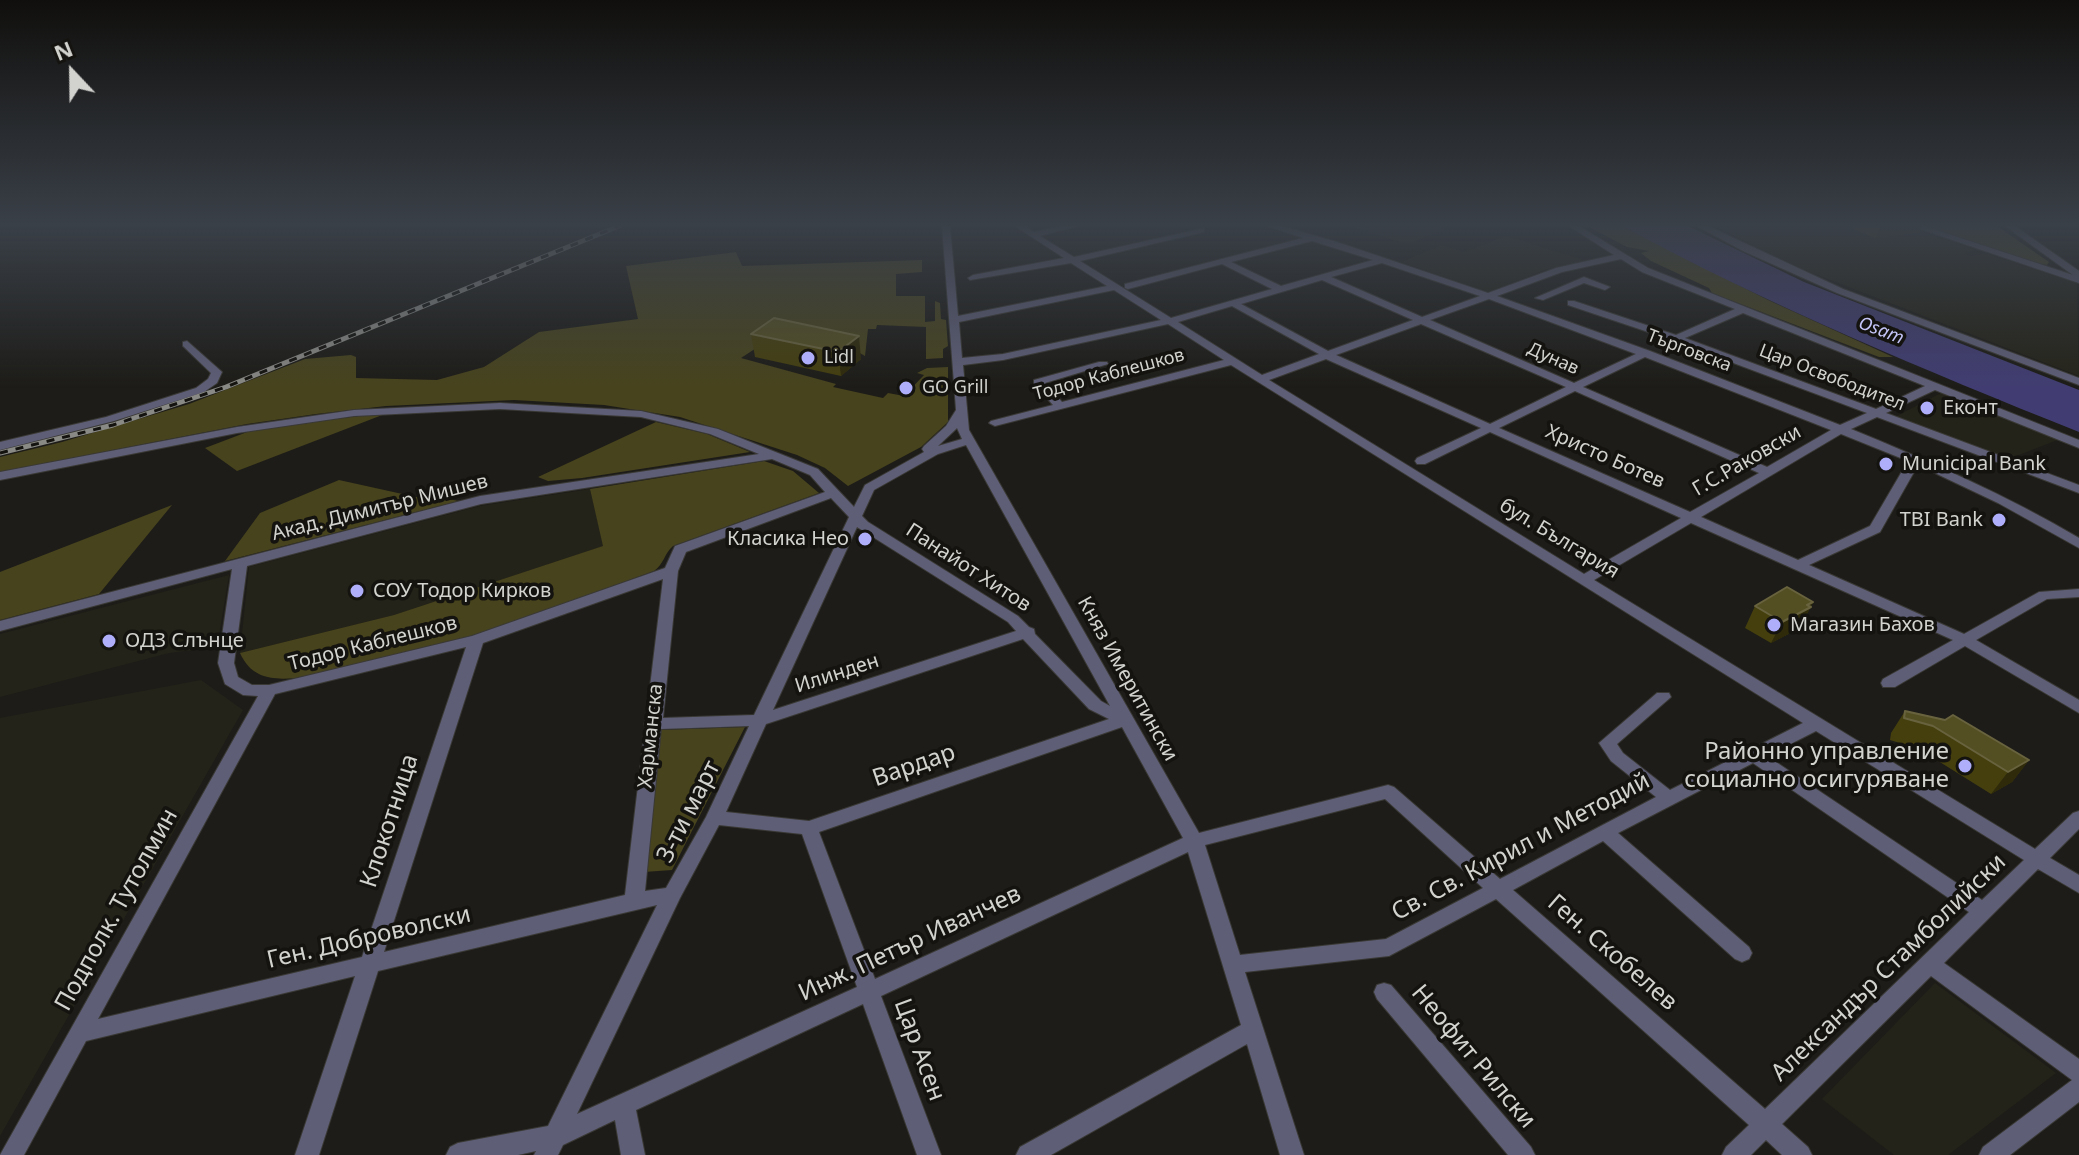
<!DOCTYPE html>
<html>
<head>
<meta charset="utf-8">
<style>
  body { margin:0 }
  #map { position:relative; width:2079px; height:1155px; overflow:hidden; background:#1d1c18; font-family:"Noto Sans",sans-serif }
  canvas { display:block }
  .north { position:absolute; left:32px; top:32px; width:80px; height:80px; -webkit-text-stroke:6px #14130f; paint-order:stroke; rotate:338deg; font-size:22px; font-weight:700; line-height:32px; text-align:center; color:#d2d2cf }
  .north::after { content:''; display:block; margin:auto; width:28px; height:36px; background:#d2d2cf; clip-path:polygon(50% 0,100% 100%,50% 72%,0 100%) }
</style>
</head>
<body>
<div id="map">
<canvas width="2079" height="1155"></canvas>
<div class="north">N</div>
</div>
<script>
const ctx = document.querySelector('canvas').getContext('2d');
ctx.lineJoin = 'round';
function fillPath(path, color) { ctx.fillStyle = color; ctx.fill(path, 'evenodd'); }
function stroke(path, color, width, dash) { ctx.strokeStyle = color; ctx.lineWidth = width; ctx.lineCap = dash ? 'butt' : 'round'; ctx.setLineDash(dash || []); ctx.stroke(path); }
function label(font, color, halo, rows, align = 'center') {
  ctx.font = font + ' "Noto Sans",sans-serif'; ctx.lineWidth = 7; ctx.setLineDash([]); ctx.textBaseline = 'middle'; ctx.strokeStyle = halo; ctx.fillStyle = color; for (const [text, x, y, turn = 0] of rows) {
    ctx.save(); ctx.translate(x, y); ctx.rotate((+turn || 0) * Math.PI / 180); ctx.textAlign = isNaN(turn) ? turn : align; if (halo) ctx.strokeText(text, 0, 0); ctx.fillText(text, 0, 0); ctx.restore();
  }
}
fillPath(new Path2D(`
  M1443,226l-3,2 5,2 -38,14 -54,-17z
  M1714,226h191l71,24 -11,3 5,3 15,-3 92,30 2,93 -277,-107z
  M1506,236l81,25 -39,8 -60,23 -87,-30 41,-17 22,7z
  M1943,392l117,47 -54,21 -113,-42z
  M590,489l14,57 -210,69 -154,38 9,-86 231,-61z
  M229,575l-12,72 -48,6 -169,44v-63z
  M201,680l42,30 -243,426v-418z
  M1935,983l121,90 -108,82h-54l-72,-56z`), '#242319');
fillPath(new Path2D(`
  M1587,226h35l146,74 125,57h-14l-167,-64 -3,-5 -58,-27 -10,-8 8,-2 -22,-4z
  M1919,226h78l52,36 -2,3 -19,-3z
  M736,252l6,14 180,-6v12l-26,2v22h29v26l10,-1v-20l5,2 1,16 5,1 2,26 -5,3v9l-17,1v-32l-49,-2 -1,4h-8l-3,27 -12,-7 -71,-18 -41,27 95,26 -3,3 50,11 5,-5 16,3 20,-21 -7,-2 10,-5 21,-1v55l-27,25 -73,39 -23,-18 -28,-13 -117,-38 -76,-12 -90,-5 -128,6 -70,8 -69,10 -247,48v-15l62,-15 127,-38 116,-45 46,-4 5,2v21l81,2 47,-13 55,-35 99,-13 -12,-53z
  M390,412l-153,59 -32,-23 50,-19z
  M656,422l51,12 43,18 -168,26 -34,3 -10,-4z
  M764,461l29,10 26,22 -146,53c-9,8 -9,18 -19,25l-179,65 -169,41c-28,3 -53,5 -66,-24l154,-38 209,-69 -13,-57z
  M339,480l77,17 11,-2 32,6 -234,60 35,-48z
  M172,505l-73,89 -99,26v-48z
  M745,727l-73,143 -28,2 15,-142z`), '#47431d');
fillPath(new Path2D(`
  M1622,226h66l116,56 275,108v42c-155,-62 -309,-126 -457,-206z`), '#413d72');
const minor = new Path2D(`
  M942,226h8l8,90 149,-30 -36,-23 -101,17 -2,-2 5,-3 91,-17 -49,-32h10l9,6 27,-6h17l-38,10 34,21 130,-29v4l-124,29 91,57 101,-29 -50,-25 -94,25 -3,-1v-4l178,-46 -35,-12h14l55,16 151,51 68,-25 58,-13 -45,-29h10l69,42 431,172v8l-144,-58 -49,23 193,72v8l-202,-76 -26,12c78,32 155,66 228,109v10l-81,-45 -80,-38 -38,67 -71,33 155,69 75,-42 40,-3v8l-32,2 -71,41 103,60v13l-114,-67 -70,41h-12l-2,-4 2,-4 70,-39 -262,-117 -97,57 441,269 38,-36 6,-2v18l-29,29 29,17v18l-41,-24 -94,94 135,96v43l-69,53h-31l4,-8 89,-67 -141,-104 -149,148 26,23 4,8h-30l-16,-15 -15,15h-29l4,-8 23,-22 -253,-226 -107,57 -144,16 59,183h-24l-33,-111 -196,111h-35l4,-8 221,-122 -53,-173 -307,144 60,159h-24l-54,-151 -227,106 9,45h-24l-6,-35 -52,25 -5,10h-24l2,-4 -18,4h-72l4,-8 8,-4 90,-17 109,-221 -279,66 -59,184h-24l60,-179 -269,65 -62,114h-24l258,-459 -15,-1 -18,-11 -7,-21 14,-94 -232,62v-10l480,-125 279,-42 -49,-20 -69,-17 -141,-8 -146,7 -117,17 -237,47v-8l237,-45 117,-17 146,-7 141,8 77,18 100,40 36,38 11,-22 59,-33 -2,-3 2,-3 22,-20 10,-16zM1312,241l61,19 -92,26 -50,-24zM1621,259l21,13 93,37 -59,26 -102,-34h-6v4l104,35 195,73 -27,12 -190,-74 -153,-55 65,-24zM1382,263l98,33 -58,21 -91,-40zM1322,280l91,40 -85,31 -87,-47zM1114,290l47,30 -158,34 -41,4 -3,-36zM1489,299l147,55 -62,29 -144,-63zM1232,306l87,48 -57,21 -84,-53zM1743,313l182,73 -49,23 -191,-71zM1168,324l56,36 -162,42 -17,-19 63,-19 -1,-2h-8l-65,18v4l19,21 -62,16 -2,2 6,3 236,-61 572,358 -133,67 -47,-37 -6,-9 54,-47 -2,-4h-12l-58,50 12,18 45,36 -156,82 -106,-92 -6,-2 -189,48 -230,-403 -6,-65 40,-5zM1421,324l145,63 -76,37 -154,-69zM1645,357l186,73 -64,37 -184,-80zM1326,359l155,69 -64,30 -2,3 2,3h8l65,-32 191,86 -97,56 -315,-194zM1575,391l184,82 -69,39 -191,-84zM957,428l5,11 -24,7 17,-16zM1841,434l67,27 -38,65 -72,34 -97,-43zM966,445l144,261 -9,-5 -66,-67 -1,-5 -5,-2 -11,-11 -150,-94 -6,-6 12,-26 64,-36zM772,459l38,16 15,17 -150,54 -10,22 -193,68 -203,49h-17l-14,-8 -4,-14 13,-97 234,-62zM831,498l18,19 -95,198 -91,3 15,-147 8,-19zM857,527l151,95 8,9 -243,79zM663,579l-17,141 -2,4 1,3 -20,168 -241,57 99,-309zM1023,639l66,70 20,10 -300,102 -83,-9 40,-88zM466,647l-104,310 -264,62 177,-325zM749,726l-43,91 -40,71 -21,3 16,-162zM1122,727l61,111 -308,141 -56,-147zM1816,731l208,129 -42,40 -215,-144zM1753,763l216,149 -204,197 -252,-219 90,-49 132,118 7,3 7,-3 3,-6 -3,-6 -131,-114zM1385,799l98,89 -97,51 -146,16 -35,-110zM719,825l83,9 55,153 -280,127 103,-216z
  M1697,226h11l135,63 236,89v7l-242,-92 -94,-42z
  M1911,226h13l149,49 -68,-49h10l64,45v12z
  M1584,277l26,10 -5,3 -21,-7 -41,17 -8,-2z
  M187,341l35,31 -5,11 -13,9 -90,29 -114,29v-8l106,-25 90,-29 12,-9 3,-6 -28,-27v-4z
  M1384,983l7,2 140,162 4,8h-27l-131,-156 -3,-7 3,-7z`);
stroke(minor, '#3a3935', 2);
fillPath(minor, '#5e5e77');
const rail = new Path2D(`
  M0,453l113,-28 113,-38 393,-161`);
stroke(rail, '#898985', 5);
stroke(rail, '#14130f', 3, [8]);
fillPath(new Path2D(`
  M1854,226h68l-3,6 -44,6 -22,-9z
  M774,318l87,41 -20,17 -86,-19 -4,-23z
  M1813,602l-13,26 -29,15 -26,-15 10,-22z
  M1905,711l124,49 -17,22 -21,12 -72,-45 -29,-9 1,-7z`), '#453f0e');
fillPath(new Path2D(`
  M1880,226h42l-3,6 -44,6z
  M859,336l2,23 -20,17 -3,-24z
  M1813,602l-13,26 -29,15 11,-21z
  M2029,760l-17,22 -21,12 17,-22z`), '#2e2a0a');
const building = new Path2D(`
  M774,318l85,18 -21,16 -87,-18z
  M1787,587l26,15 -6,3 4,2 -29,15 -27,-16z
  M1905,711l40,9 8,-5 76,45 -21,12 -75,-46 -29,-8z`);
fillPath(building, '#544f23');
stroke(building, '#68633e', 2);
const sky = ctx.createLinearGradient(0, 0, 0, 388);
sky.addColorStop(0, '#100f0d');
sky.addColorStop(0.58, '#3a4048');
sky.addColorStop(1, '#3a404800');
ctx.fillStyle = sky;
ctx.fillRect(0, 0, 2079, 388);
for (const [x, y, r, color] of [
  [808,358,8,"#afaefa"],
  [906,388,8,"#afaefa"],
  [1927,408,8,"#afaefa"],
  [1886,464,8,"#afaefa"],
  [1999,520,8,"#afaefa"],
  [865,539,8,"#afaefa"],
  [357,591,8,"#afaefa"],
  [1774,625,8,"#afaefa"],
  [109,641,8,"#afaefa"],
  [1965,766,8,"#afaefa"]
]) { const dot = new Path2D(); dot.arc(x, y, r, 0, 2 * Math.PI); ctx.fillStyle = color; ctx.fill(dot); stroke(dot, '#14130f', 3); }
label('italic 18px', '#c4c4f7', '#14130f', [
  ["Osam",1881,331,21]
]);
label('18px', '#d2d2cf', '#14130f', [
  ["Търговска",1689,351,21],
  ["Дунав",1553,359,24],
  ["Тодор Каблешков",1109,375,-15],
  ["Цар Освободител",1832,378,21]
]);
label('18px', '#d2d2cf', '#14130f', [
  ["Lidl",824,358],
  ["GO Grill",922,388]
], 'left');
label('20px', '#d2d2cf', '#14130f', [
  ["Еконт",1943,408],
  ["Municipal Bank",1902,464],
  ["TBI Bank",1983,520,"right"],
  ["Класика Нео",849,539,"right"],
  ["СОУ Тодор Кирков",373,591],
  ["Магазин Бахов",1790,625],
  ["ОДЗ Слънце",125,641]
], 'left');
label('20px', '#d2d2cf', '#14130f', [
  ["Христо Ботев",1605,457,24],
  ["Г.С.Раковски",1747,461,-30],
  ["Акад. Димитър Мишев",380,508,-14],
  ["бул. България",1559,539,31],
  ["Панайот Хитов",968,568,33],
  ["Тодор Каблешков",373,644,-14],
  ["Илинден",837,674,-18],
  ["Княз Имеритински",1127,679,61],
  ["Харманска",651,736,-84]
]);
label('24px', '#d2d2cf', '#14130f', [
  ["Районно управление",1949,752],
  ["социално осигуряване",1949,780]
], 'right');
label('24px', '#d2d2cf', '#14130f', [
  ["Вардар",914,766,-19],
  ["3-ти март",689,812,-63],
  ["Клокотница",390,821,-72],
  ["Св. Св. Кирил и Методий",1521,847,-28],
  ["Подполк. Тутолмин",117,910,-61],
  ["Ген. Доброволски",369,938,-13],
  ["Инж. Петър Иванчев",910,944,-25],
  ["Ген. Скобелев",1612,953,41],
  ["Александър Стамболийски",1889,968,-44],
  ["Цар Асен",919,1050,70],
  ["Неофит Рилски",1473,1057,50]
]);
</script>
</body>
</html>
